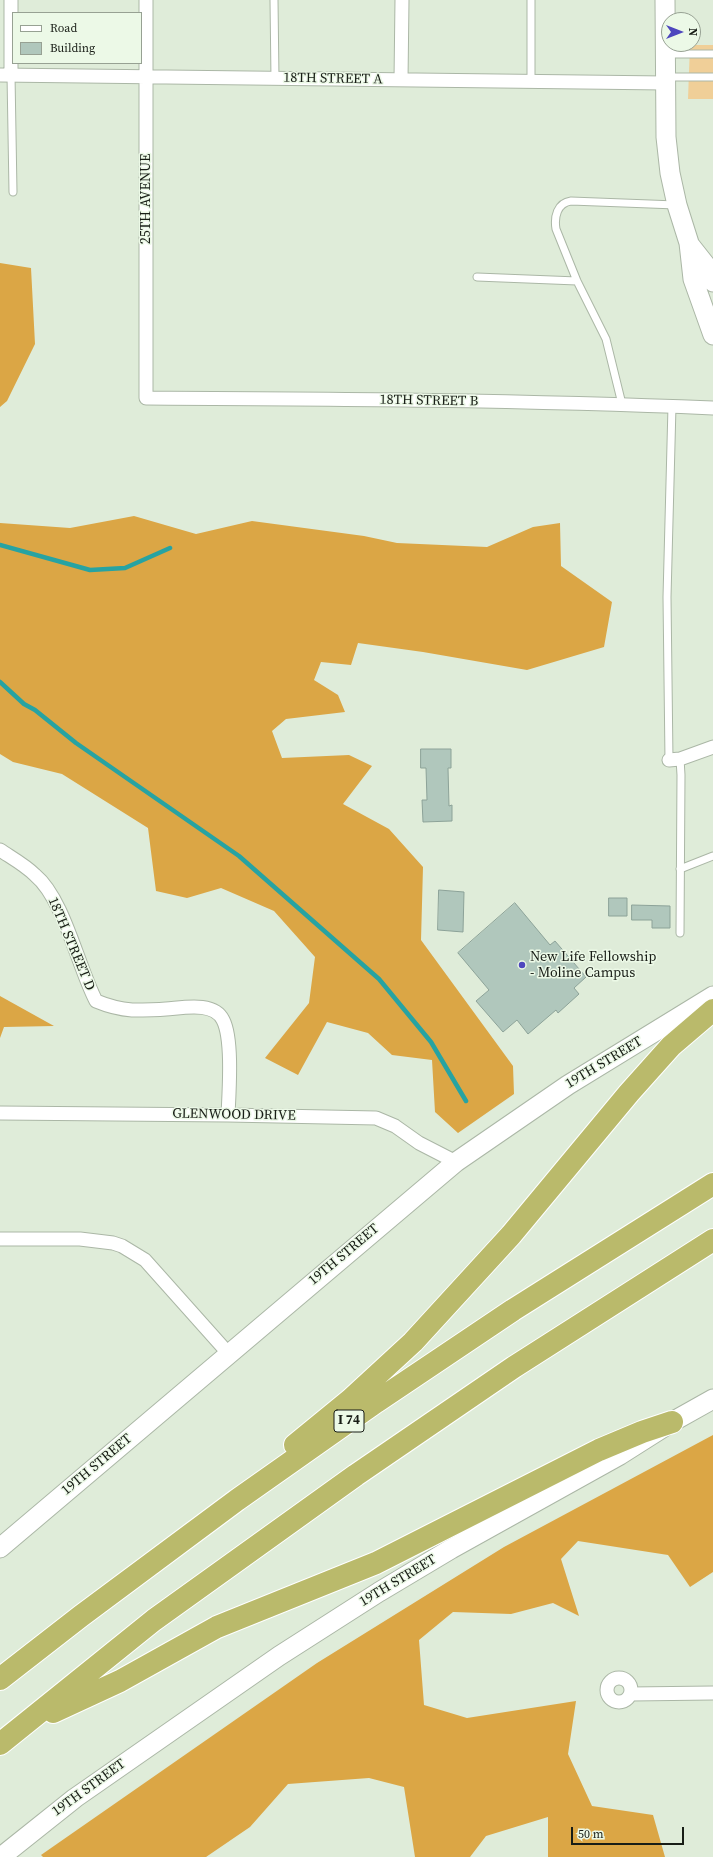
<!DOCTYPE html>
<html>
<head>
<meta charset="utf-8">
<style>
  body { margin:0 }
  #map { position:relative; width:713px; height:1857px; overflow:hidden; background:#dfecd9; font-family:"Source Serif 4",serif }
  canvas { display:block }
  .legend { position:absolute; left:12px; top:12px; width:130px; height:52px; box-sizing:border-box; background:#ecf9e7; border:1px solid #97a193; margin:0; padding:5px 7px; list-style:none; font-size:12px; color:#181d16 }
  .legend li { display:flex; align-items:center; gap:8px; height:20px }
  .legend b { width:20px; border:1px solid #97a193 }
  .north { position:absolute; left:661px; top:12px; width:40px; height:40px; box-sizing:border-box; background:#ecf9e7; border:1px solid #97a193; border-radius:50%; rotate:90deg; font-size:11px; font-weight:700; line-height:16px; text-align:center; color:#181d16 }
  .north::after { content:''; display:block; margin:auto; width:14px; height:18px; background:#4e47be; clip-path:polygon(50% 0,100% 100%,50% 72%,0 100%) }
  .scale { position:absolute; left:571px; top:1827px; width:113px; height:18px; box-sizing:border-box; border:2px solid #181d16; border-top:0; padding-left:5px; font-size:12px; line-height:14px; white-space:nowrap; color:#181d16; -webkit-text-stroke:3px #ecf9e7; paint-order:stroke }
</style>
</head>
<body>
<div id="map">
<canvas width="713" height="1857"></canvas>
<ul class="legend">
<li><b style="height:5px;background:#fff"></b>Road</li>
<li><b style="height:11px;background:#b0c7bc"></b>Building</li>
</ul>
<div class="north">N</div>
<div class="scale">50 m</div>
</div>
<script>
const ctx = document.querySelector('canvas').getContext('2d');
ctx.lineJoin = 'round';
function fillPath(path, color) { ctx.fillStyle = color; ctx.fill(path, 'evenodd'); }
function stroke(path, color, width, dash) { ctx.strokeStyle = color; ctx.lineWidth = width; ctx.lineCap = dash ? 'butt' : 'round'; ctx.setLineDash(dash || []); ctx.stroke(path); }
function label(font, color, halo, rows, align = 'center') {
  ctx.font = font + ' "Source Serif 4",serif'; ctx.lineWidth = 3; ctx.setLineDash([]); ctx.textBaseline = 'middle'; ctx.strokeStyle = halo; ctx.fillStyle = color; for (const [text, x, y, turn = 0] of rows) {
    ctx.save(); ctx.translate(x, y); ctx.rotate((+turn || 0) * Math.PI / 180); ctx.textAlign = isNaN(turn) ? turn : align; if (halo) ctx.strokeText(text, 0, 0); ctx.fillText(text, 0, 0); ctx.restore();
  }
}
fillPath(new Path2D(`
  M690,45h23v54h-25z`), '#f0cf98');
fillPath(new Path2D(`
  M0,263l31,5 4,76 -28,57 -7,6z
  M134,516l62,18 56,-13 112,15 33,7 90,4 46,-20 27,-4 1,43 51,36 -8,45 -77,23 -104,-18 -65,-9 -7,22 -30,-3 -7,18 24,15 7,17 -59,7 -14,12 10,27 67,-3 23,11 -29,38 46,25 34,38 -2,73 92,126 1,28 -56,39 -23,-21 -3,-52 -40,-5 -24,-22 -41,-11 -29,53 -33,-17 44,-55 6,-46 -41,-46 -53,-23 -34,10 -31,-7 -8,-63 -86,-54 -49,-12 -13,-8v-231l70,5z
  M0,996l54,30 -50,1 -4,11z
  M713,1435v137l-23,15 -22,-32 -90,-14 -17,18 18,57 -26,-13 -42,11 -58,-2 -34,28 5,65 43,13 109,-17 -8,53 24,52 61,9 12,42h-117v-40l-62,19 -16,21h-55l-11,-70 -35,-9 -81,6 -38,43 -44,30h-163l-2,-2 276,-192 187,-116z`), '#dba645');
stroke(new Path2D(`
  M0,545l90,25 35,-2 45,-20
  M0,682l24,22 11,6 41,33 163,113 140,123 52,63 35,59`), '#27a3a2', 4.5);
const building = new Path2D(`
  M421,749h30v19h-3l1,38 3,-1v16l-29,1 -1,-22h5l-1,-32h-5z
  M439,890l25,2 -1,40 -25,-2z
  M609,898h18v18h-18z
  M515,903l35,42 5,-4 31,36 -12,11 5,6 -21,19 -2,-3 -28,24 -11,-14 -14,12 -27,-31 13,-11 -31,-37z
  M632,905l38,1v22h-18v-8h-20z`);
fillPath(building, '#b0c7bc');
stroke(building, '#8ca298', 1);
const service = new Path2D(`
  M274,0l1,79
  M665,54h48
  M11,75l2,117
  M665,77h48
  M531,82v-82
  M477,277l100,4
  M622,404l-16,-65 -29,-58 -21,-52c-2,-12 1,-26 15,-28l105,4
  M680,759l1,16 -1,158
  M669,760l-2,-163 5,-191
  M680,869l33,-13`);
const minor = new Path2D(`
  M11,0v75
  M146,0v398c189,1 378,2 567,10
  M0,75l665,8
  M401,80l1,-80
  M669,760l11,-1 33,-12
  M0,850c12,8 25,15 35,25 29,24 43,92 61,126 12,5 23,8 36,9 11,0 23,0 34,-1 16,-1 48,-8 57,11 10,19 6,72 5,95
  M0,1113l228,2 148,3 19,8 24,17 37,19
  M0,1239h80l33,4 9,3 23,14 83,93
  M607 1690a12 12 0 1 1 24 0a12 12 0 1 1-24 0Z
  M631,1694l82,-1`);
const secondary = new Path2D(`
  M665,0l1,137 4,36 7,32 12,38 4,36 20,56
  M689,244l19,24 5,14
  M0,1548l456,-386 112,-77 145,-89
  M1,1857l74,-59 204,-142 100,-64 72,-43 169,-94 52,-33 41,-23`);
const motorway = new Path2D(`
  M295,1445l55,-45 63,-58 98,-107 118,-142 42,-47 42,-36
  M0,1679l81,-63 156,-116 139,-98 137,-92 200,-126
  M53,1712l67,-31 97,-54 159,-64 223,-113 43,-18 30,-10
  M0,1744l154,-124 202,-145 158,-108 199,-127`);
stroke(service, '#abb7a6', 9);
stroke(minor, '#abb7a6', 15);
stroke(secondary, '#abb7a6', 21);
stroke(motorway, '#fff', 24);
stroke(service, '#fff', 7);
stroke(minor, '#fff', 13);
stroke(secondary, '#fff', 19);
stroke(motorway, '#baba6b', 22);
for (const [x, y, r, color] of [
  [522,965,4,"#4e47be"]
]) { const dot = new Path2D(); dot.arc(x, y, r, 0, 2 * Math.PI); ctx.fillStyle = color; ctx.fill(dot); stroke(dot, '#ecf9e7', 1.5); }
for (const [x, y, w] of [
  [349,1421,30]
]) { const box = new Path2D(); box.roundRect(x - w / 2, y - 11, w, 22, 3); ctx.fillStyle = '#ecf9e7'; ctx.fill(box); stroke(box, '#181d16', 1); }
label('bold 13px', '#181d16', null, [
  ["I 74",349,1421]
]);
label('14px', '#181d16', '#ecf9e7', [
  ["18TH STREET A",333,79,1],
  ["25TH AVENUE",146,199,-90],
  ["18TH STREET B",429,401,1],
  ["18TH STREET D",71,944,67],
  ["19TH STREET",604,1063,-31],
  ["GLENWOOD DRIVE",234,1115,1],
  ["19TH STREET",344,1255,-40],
  ["19TH STREET",97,1465,-40],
  ["19TH STREET",398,1581,-31],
  ["19TH STREET",89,1788,-36]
]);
label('14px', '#181d16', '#ecf9e7', [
  ["New Life Fellowship",530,957],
  ["- Moline Campus",530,973]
], 'left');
</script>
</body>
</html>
